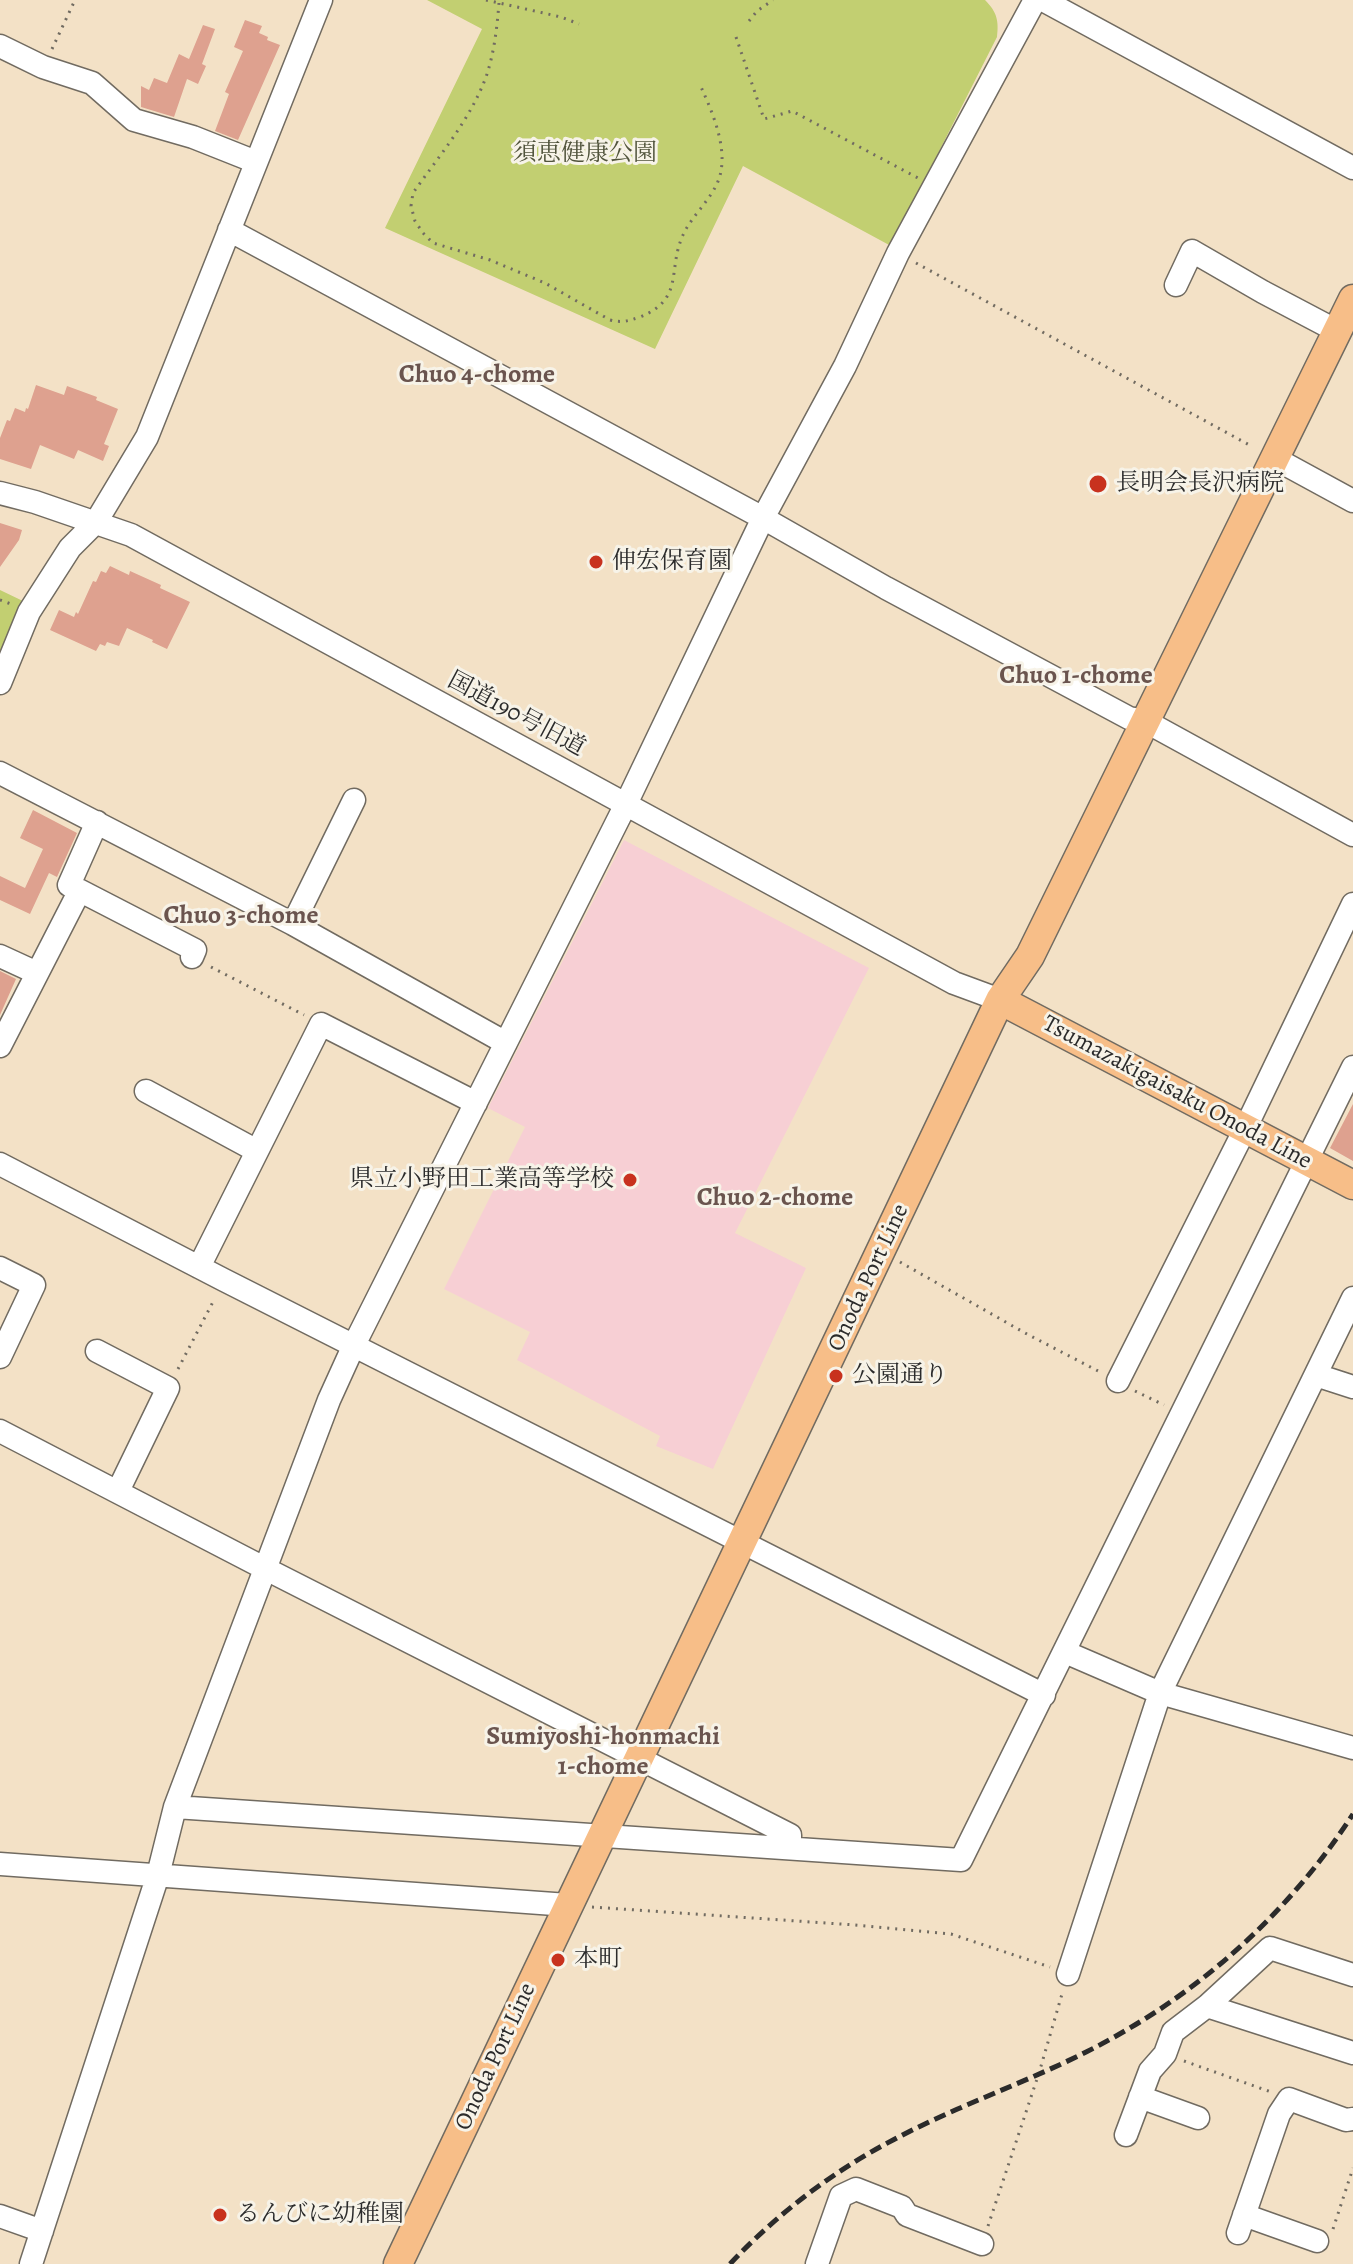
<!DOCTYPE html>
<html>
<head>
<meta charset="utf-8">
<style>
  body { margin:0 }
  canvas { display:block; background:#f3e1c6 }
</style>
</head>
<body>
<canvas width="1353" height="2264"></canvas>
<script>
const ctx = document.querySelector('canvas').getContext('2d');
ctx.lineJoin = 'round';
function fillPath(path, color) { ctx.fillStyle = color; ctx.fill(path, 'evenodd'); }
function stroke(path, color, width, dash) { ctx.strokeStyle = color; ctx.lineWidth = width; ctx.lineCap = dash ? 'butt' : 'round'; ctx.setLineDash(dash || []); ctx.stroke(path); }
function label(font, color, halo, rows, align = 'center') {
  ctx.font = font + ' Alegreya,"Noto Serif JP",serif'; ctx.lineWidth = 6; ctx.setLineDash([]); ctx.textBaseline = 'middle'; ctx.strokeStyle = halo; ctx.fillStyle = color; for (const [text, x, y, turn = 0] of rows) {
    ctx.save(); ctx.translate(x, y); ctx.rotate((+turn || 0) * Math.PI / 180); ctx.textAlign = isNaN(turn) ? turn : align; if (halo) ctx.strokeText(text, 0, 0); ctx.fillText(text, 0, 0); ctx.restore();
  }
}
fillPath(new Path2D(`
  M624,840l245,128 -134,265 71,35 -93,201 -57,-23 4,-10 -143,-76 13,-28 -86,-43 81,-162 -37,-19z`), '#f7cfd4');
fillPath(new Path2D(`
  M427,0h558c12,12 14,21 12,37l-106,209 -148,-80 -88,183 -270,-121 97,-199z
  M0,590l25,12 -25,62z`), '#c2cf71');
fillPath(new Path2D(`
  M245,20l17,6 -3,7 9,4 -1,3 13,5 -42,95 -23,-9 14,-37 -4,-2 18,-41 -9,-4z
  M203,25l12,4 -13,35 4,2 -8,18 -11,-5 -13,38 -33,-10v-21l8,4 5,-12 13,5 12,-29 10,5z
  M36,385l28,10 3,-9 30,11 -1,3 22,9 -14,35 5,2 -6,15 -25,-11 -4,9 -34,-14 -9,24 -31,-10v-21l7,-18 3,1 5,-13 10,4 1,-4 2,1z
  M0,523l22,7 -3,10 -19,27z
  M110,566l19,9 1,-4 31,14 -1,3 30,14 -23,47 -15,-7 1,-2 -26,-12 -8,18 -12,-4 -2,4 -5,-2 -4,7 -46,-21 9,-20 15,7 2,-5 2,2 15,-33 3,1 5,-11 5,2z
  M33,810l44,23 -20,44 -8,-4 -19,41 -30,-14v-24l25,12 18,-39 -23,-11z
  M0,971l16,8 -16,36z
  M1353,1104v57l-23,-13z`), '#dea18f');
const minor = new Path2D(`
  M1043,0l310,168
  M0,46l43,21 49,16 42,37 59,17 63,25
  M229,230l534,288 123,70 243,130 16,3 208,114
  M1176,285l16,-34 71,41 74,39
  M1274,458l79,43
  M0,493l35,9 96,33 823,448 46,17
  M0,683l29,-71 41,-64 26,-26 51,-85 174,-437
  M0,773l293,151 213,119
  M97,822l-28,63 126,65 -3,7
  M293,924l61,-124
  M0,956l37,17
  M0,1046l79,-154
  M146,1091l111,60
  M0,1164l224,116 820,415
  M199,1267l122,-243 155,79
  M0,1268l34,17 -34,72
  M97,1351l71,37 -50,103
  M1316,1375l37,12
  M1118,1381l127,-252 108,-225
  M0,1431l266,138 524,266v12
  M1065,1652l95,41 193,55
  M175,1807l786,53 392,-793
  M0,1864l568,41
  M1068,1974l92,-281 193,-395
  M1207,2006l146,47
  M1140,2097l58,21
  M1126,2135l24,-64 15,-17 8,-22 34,-26 63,-58 83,27
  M1244,2215l73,26
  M0,2216l42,15
  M1238,2233l41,-119 10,-15 57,21 7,-1
  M31,2264l127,-389 17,-68 154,-407 25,-55 272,-541 137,-286 82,-152 53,-113 137,-253
  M817,2264l24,-68 15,-7 46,18 5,8 75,29`);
const major = new Path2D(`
  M1000,1000l353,185
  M398,2264l602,-1264 30,-44 323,-657`);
stroke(minor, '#716b61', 25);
stroke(major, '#716b61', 31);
stroke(new Path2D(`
  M486,0l75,17 18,7
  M499,3c-2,25 -5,51 -13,74 -16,43 -47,79 -73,116l-2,13 4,15 8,12 10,10 57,17 55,23 65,37c12,3 18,1 30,-3 45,-18 27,-47 43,-82 10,-22 34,-40 38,-64 5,-27 -9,-60 -20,-84
  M749,21l8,-10 16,-11
  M736,37l28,82 28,-8 126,67
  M52,49l23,-49
  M916,263l337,184
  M0,600l11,4
  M211,967l93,48
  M900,1262l125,71 75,39
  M178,1369l37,-71
  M1135,1391l29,14
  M592,1907l263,18 96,9 99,33
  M1184,2061l87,31
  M988,2226l51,-153 23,-79
  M1333,2229l20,-61`), '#716b61', 3, [2, 6]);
stroke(minor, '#fff', 22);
stroke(major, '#f7be88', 28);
stroke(new Path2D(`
  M730,2264c47,-50 102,-92 163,-124 75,-40 157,-65 230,-108 92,-53 172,-128 230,-218`), '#2b2b2b', 5, [12, 6]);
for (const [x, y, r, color] of [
  [1098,484,10,"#c8321e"],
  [596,562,8,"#c8321e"],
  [630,1180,8,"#c8321e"],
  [836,1376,8,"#c8321e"],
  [558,1960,8,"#c8321e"],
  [220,2215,8,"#c8321e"]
]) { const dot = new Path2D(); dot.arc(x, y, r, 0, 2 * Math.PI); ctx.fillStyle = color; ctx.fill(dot); stroke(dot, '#f7f3e8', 3); }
label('24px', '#51543c', '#f7f3e8', [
  ["須恵健康公園",585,154]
]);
label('24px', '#2b2b2b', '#f7f3e8', [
  ["長明会長沢病院",1116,484],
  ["伸宏保育園",612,562],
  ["県立小野田工業高等学校",614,1180,"right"],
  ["公園通り",852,1376],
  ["本町",574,1960],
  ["るんびに幼稚園",236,2215]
], 'left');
label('24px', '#2b2b2b', '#f7f3e8', [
  ["国道190号旧道",516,715,28],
  ["Tsumazakigaisaku Onoda Line",1177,1093,28],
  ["Onoda Port Line",869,1278,-65],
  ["Onoda Port Line",496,2057,-65]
]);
label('bold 26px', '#6a544e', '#f7f3e8', [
  ["Chuo 4-chome",477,376],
  ["Chuo 1-chome",1076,677],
  ["Chuo 3-chome",241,917],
  ["Chuo 2-chome",775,1199],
  ["Sumiyoshi-honmachi",603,1738],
  ["1-chome",603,1768]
]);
</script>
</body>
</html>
